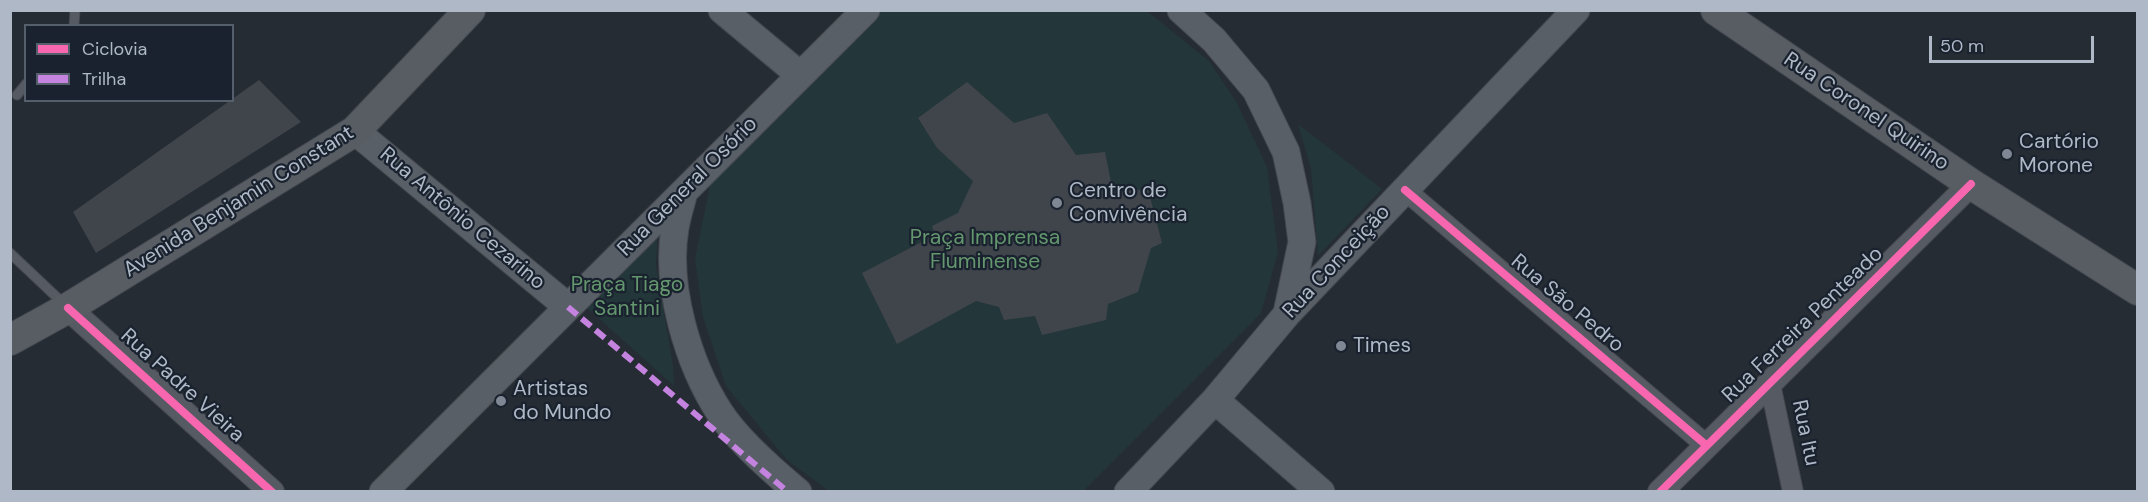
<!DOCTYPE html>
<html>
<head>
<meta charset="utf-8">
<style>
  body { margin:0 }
  #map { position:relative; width:2148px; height:502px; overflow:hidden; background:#262c33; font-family:"DM Sans",sans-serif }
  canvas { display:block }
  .frame { position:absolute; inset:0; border:12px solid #aeb8c6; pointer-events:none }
  .legend { position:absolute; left:24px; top:24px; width:210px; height:78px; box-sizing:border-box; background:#19222e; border:2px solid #555e6b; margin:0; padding:8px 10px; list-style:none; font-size:18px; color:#aeb8c6 }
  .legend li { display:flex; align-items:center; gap:12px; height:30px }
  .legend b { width:30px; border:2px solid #555e6b }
  .scale { position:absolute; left:1929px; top:36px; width:165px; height:27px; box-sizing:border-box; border:3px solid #aeb8c6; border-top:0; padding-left:8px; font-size:18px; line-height:21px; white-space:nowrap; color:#aeb8c6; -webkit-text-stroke:4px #19222e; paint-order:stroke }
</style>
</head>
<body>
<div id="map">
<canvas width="2148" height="502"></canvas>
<div class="frame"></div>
<ul class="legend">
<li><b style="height:8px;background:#f766af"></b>Ciclovia</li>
<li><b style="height:8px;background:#c483df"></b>Trilha</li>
</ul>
<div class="scale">50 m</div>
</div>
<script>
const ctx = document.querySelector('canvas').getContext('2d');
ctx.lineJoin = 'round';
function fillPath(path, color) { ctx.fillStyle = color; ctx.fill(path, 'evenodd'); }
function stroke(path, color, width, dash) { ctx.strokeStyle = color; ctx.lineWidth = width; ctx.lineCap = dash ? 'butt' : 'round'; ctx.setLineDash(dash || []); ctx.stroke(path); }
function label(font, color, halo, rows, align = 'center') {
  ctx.font = font + ' "DM Sans",sans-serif'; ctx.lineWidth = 4.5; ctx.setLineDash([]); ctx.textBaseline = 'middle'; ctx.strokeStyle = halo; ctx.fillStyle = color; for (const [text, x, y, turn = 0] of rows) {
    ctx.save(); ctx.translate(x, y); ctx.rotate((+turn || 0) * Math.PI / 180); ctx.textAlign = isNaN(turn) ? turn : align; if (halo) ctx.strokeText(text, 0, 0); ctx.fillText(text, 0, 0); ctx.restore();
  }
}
fillPath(new Path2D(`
  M880,10l267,1 62,50 28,42 30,64 11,85 -17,61 -179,179 -253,-1 -42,-31 -61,-74 -23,-69 -8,-58 17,-84z
  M1298,124l84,65 -64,67 -7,-87z
  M658,223l-2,43 17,100 1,20 -98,-88z`), '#233639');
fillPath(new Path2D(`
  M259,80l42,42 -205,131 -23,-41z
  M967,82l47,41 33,-10 29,42 29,-3 8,40 35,-3 14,54 -11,5 -13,44 -30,12 -2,16 -64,15 -7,-19 -31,4 -5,-13 -23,-6 -79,43 -35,-71 73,-38 -3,-9 26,-13 15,-32 -36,-33 -19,-30z`), '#40454c');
const service = new Path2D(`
  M74,26l1,-16
  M17,95l9,-11
  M10,253l55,52`);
const minor = new Path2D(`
  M1405,190l301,255
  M1770,384l23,108`);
const tertiary = new Path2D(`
  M68,308l204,184
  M1660,492l311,-308`);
const secondary = new Path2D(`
  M722,10l78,65
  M1181,10l33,30 42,50 30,62 11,51 5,39 -15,71
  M355,131l213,176
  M684,192c-3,12 -7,24 -9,36 -10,58 13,136 45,185 16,25 54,59 78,79
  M1215,400l106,92
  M383,492l483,-482
  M1128,492l87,-92 72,-86 289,-304`);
const primary = new Path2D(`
  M1716,10l255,174 167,106
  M10,340l58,-32 287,-177 115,-121`);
stroke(service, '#44484e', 11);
stroke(minor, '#44484e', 22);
stroke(tertiary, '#44484e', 26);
stroke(secondary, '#44484e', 29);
stroke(primary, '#434850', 32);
stroke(service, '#565a62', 9);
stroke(minor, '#565a62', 20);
stroke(tertiary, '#565a62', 24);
stroke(secondary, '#595f67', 27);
stroke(primary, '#585d64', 30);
stroke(new Path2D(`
  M568,307l220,185`), '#c483df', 6, [12, 6]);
stroke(new Path2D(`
  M1405,190l301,255
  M68,308l204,184
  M1660,492l311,-308`), '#f766af', 8);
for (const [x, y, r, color] of [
  [2007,154,6,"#7e8793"],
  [1057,203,6,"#7e8793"],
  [1341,346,6,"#7e8793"],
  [501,401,6,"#7e8793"]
]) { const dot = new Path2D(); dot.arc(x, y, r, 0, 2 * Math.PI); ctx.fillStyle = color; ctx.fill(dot); stroke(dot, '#19222e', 2); }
label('21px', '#aeb8c6', '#19222e', [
  ["Rua Coronel Quirino",1866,112,34],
  ["Rua General Osório",688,187,-45],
  ["Avenida Benjamin Constant",239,202,-32],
  ["Rua Antônio Cezarino",462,219,40],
  ["Rua Conceição",1337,262,-47],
  ["Rua São Pedro",1567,304,40],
  ["Rua Ferreira Penteado",1803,325,-44],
  ["Rua Padre Vieira",182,386,42],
  ["Rua Itu",1805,433,78]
]);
label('21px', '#aeb8c6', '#19222e', [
  ["Cartório",2019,142],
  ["Morone",2019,166],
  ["Centro de",1069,191],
  ["Convivência",1069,215],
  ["Times",1353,346],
  ["Artistas",513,389],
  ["do Mundo",513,413]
], 'left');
label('21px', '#65976f', '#19222e', [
  ["Praça Imprensa",985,238],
  ["Fluminense",985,262],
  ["Praça Tiago",627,285],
  ["Santini",627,309]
]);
</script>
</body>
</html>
